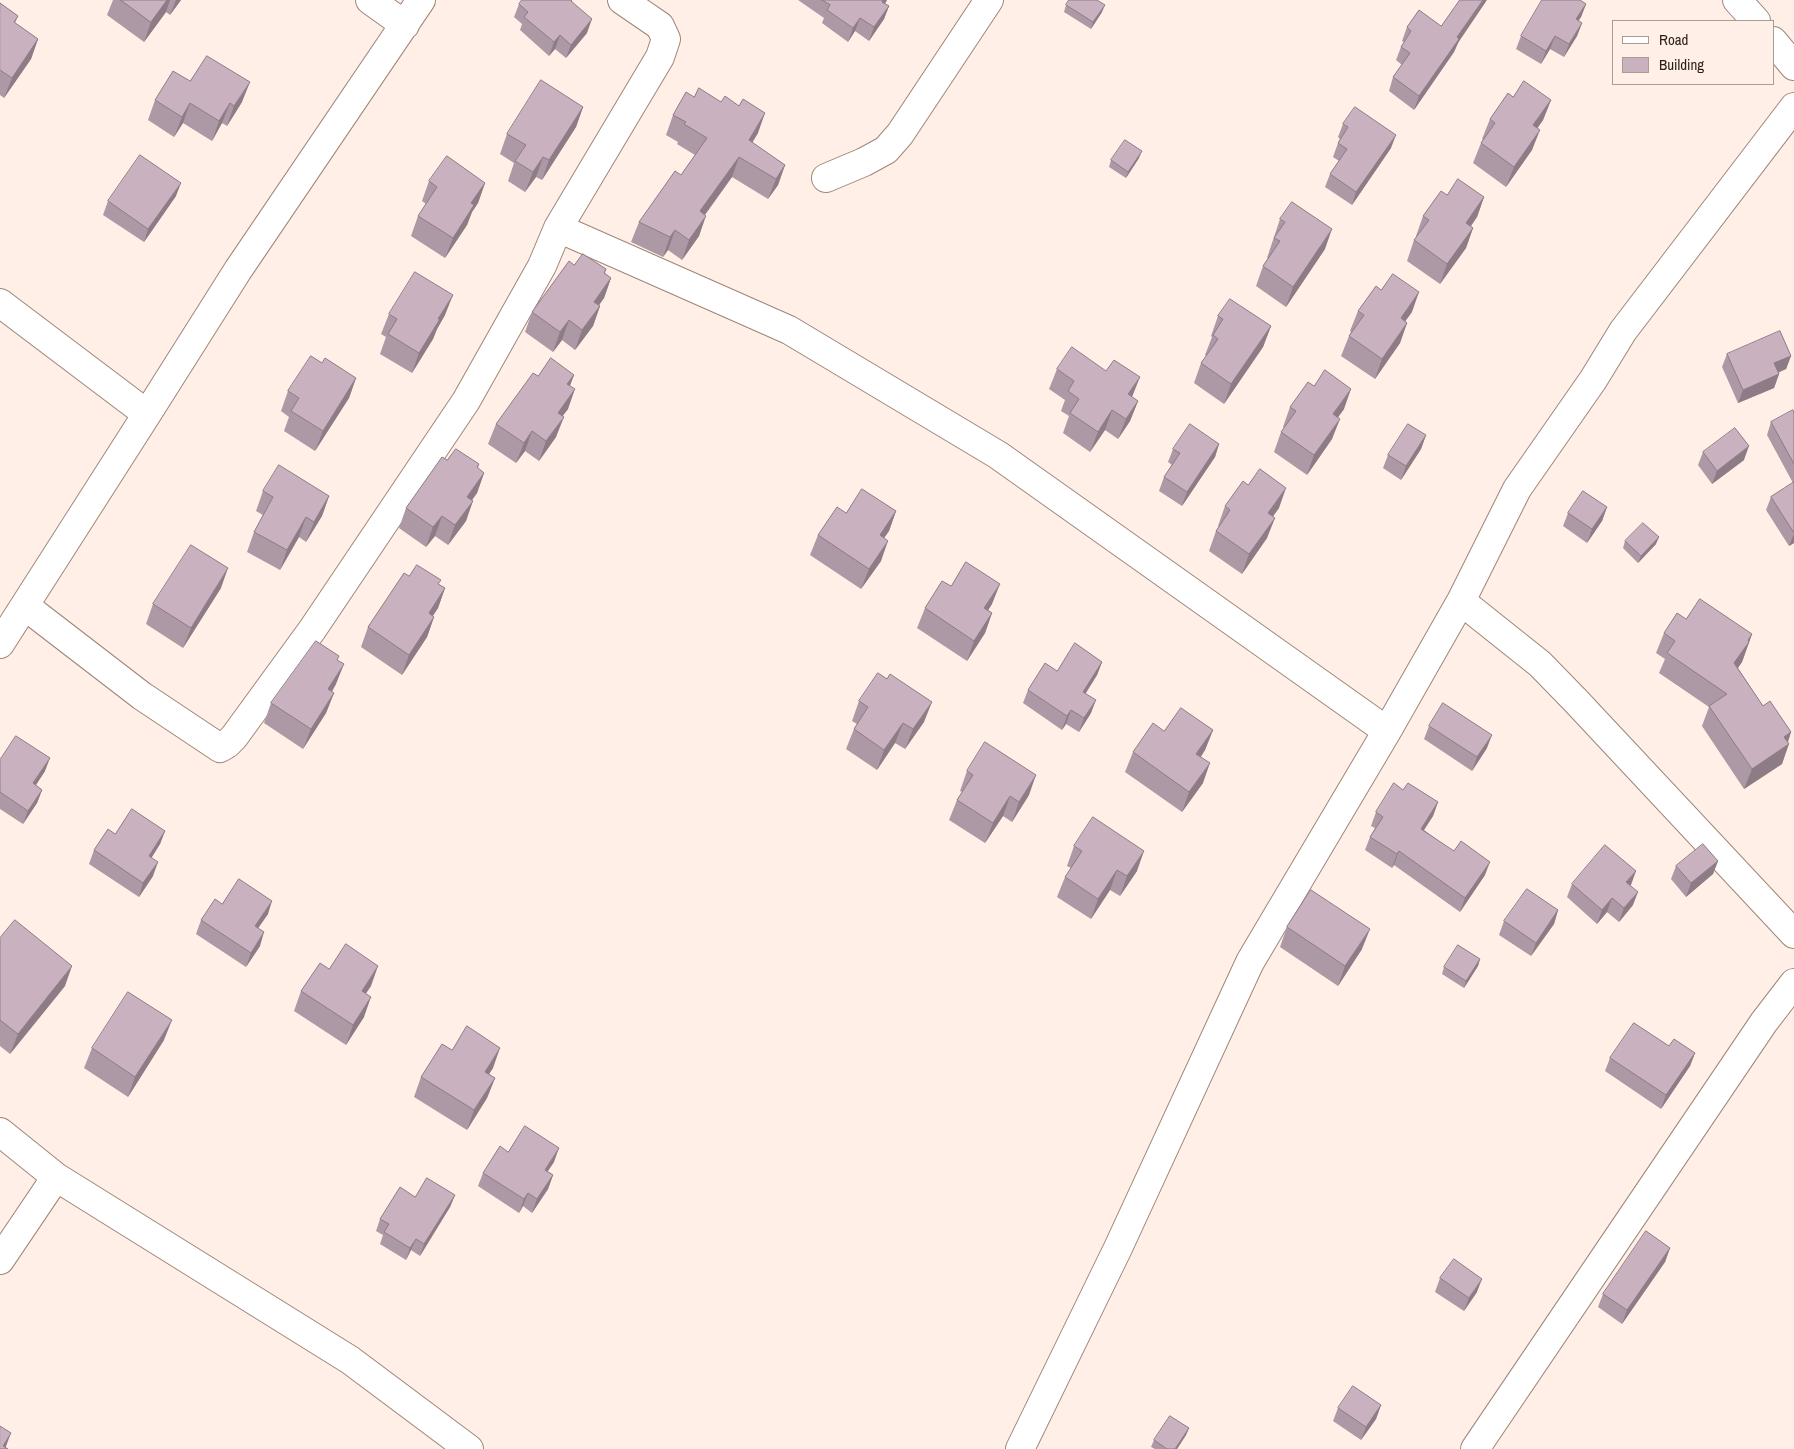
<!DOCTYPE html>
<html>
<head>
<meta charset="utf-8">
<style>
  body { margin:0 }
  #map { position:relative; width:1794px; height:1449px; overflow:hidden; background:#ffefe6; font-family:"Archivo Narrow",sans-serif }
  canvas { display:block }
  .legend { position:absolute; left:1612px; top:20px; width:162px; height:65px; box-sizing:border-box; background:#ffefe6; border:1px solid #a99c94; margin:0; padding:6px 9px; list-style:none; font-size:15px; color:#291f1a }
  .legend li { display:flex; align-items:center; gap:10px; height:25px }
  .legend b { width:25px; border:1px solid #a99c94 }
</style>
</head>
<body>
<div id="map">
<canvas width="1794" height="1449"></canvas>
<ul class="legend">
<li><b style="height:6px;background:#fff"></b>Road</li>
<li><b style="height:14px;background:#c9b1c0"></b>Building</li>
</ul>
</div>
<script>
const ctx = document.querySelector('canvas').getContext('2d');
ctx.lineJoin = 'round';
function stroke(path, color, width, dash) { ctx.strokeStyle = color; ctx.lineWidth = width; ctx.lineCap = dash ? 'butt' : 'round'; ctx.setLineDash(dash || []); ctx.stroke(path); }
function fillPath(path, color) { ctx.fillStyle = color; ctx.fill(path, 'evenodd'); }
const minor = new Path2D(`
  M370,0l35,25
  M1737,0l19,21
  M1773,41l21,25
  M826,178l38,-16 22,-12 14,-16 89,-134
  M558,228l231,102 209,125 389,276
  M0,303l147,111
  M1461,601l79,63 36,37 218,233
  M25,606l117,90 78,52 7,-4 7,-7 78,-107 154,-229 76,-135 16,-38 102,-171 6,-18 -6,-13 -38,-26
  M0,644l147,-230 91,-144 183,-270
  M0,1132l56,45 294,183 119,89
  M0,1260l56,-83
  M1020,1449l98,-201 132,-286 137,-231 74,-130 56,-112 76,-109 30,-49 171,-224
  M1475,1449l289,-427 30,-39`);
stroke(minor, '#9e8679', 30);
stroke(minor, '#fff', 28);
fillPath(new Path2D(`
  M113,0h68l-11,15 -4,-3 -22,30 -37,-27z
  M798,0h89l-2,4 4,2 -5,13 -15,22 -14,-10 -7,11 -26,-19 2,-5z
  M0,3l18,13 -3,7 23,16 -7,20 -27,39 -4,-3z
  M573,3l14,30 -21,25 -11,-9 -6,7 -29,-26 2,-6 -8,-7 5,-13z
  M1586,4l-5,13 -3,4 4,2 -5,13 -13,21 -14,-8 -9,15 -25,-15 5,-13z
  M1066,5l36,7 -11,17 -27,-17z
  M1407,27l51,16 -4,9 -40,58 -25,-19 4,-14 9,-12 -6,-5 5,-13 3,-5 -2,-1z
  M190,81l52,21 -15,24 -5,-3 -10,18 -29,-18 -9,14 -26,-17 7,-20z
  M1513,97l38,3 -8,20 -6,9 -5,21 -26,37 -33,-24 8,-20 2,-4h-1l8,-20z
  M583,107l-7,20 -34,53 -6,-3 -11,15 -17,-11 6,-18 -14,-9 7,-20z
  M673,115l85,18 -6,10 33,22 -7,20 -10,14 -36,-22 -27,38 -6,21 -17,24 -14,-10 -5,7 -32,-15 8,-20 42,-47 14,-20 -18,-11 1,-2 -12,-7z
  M1343,124l48,24 -39,57 -27,-18 5,-13 9,-13 -6,-4 5,-14 2,-4 -2,-2z
  M1139,158l-13,20 -17,-11 2,-7z
  M429,181l56,2 -7,20 -6,9 -5,13 -22,33 -34,-22 7,-20 8,-12 -4,-3z
  M176,196l-32,46 -41,-27 5,-14z
  M1484,197l-7,20 -6,9 2,2 -7,20 -26,36 -33,-23 7,-21 3,-3 -1,-1 7,-20z
  M1280,219l45,30 -39,58 -30,-21 7,-20 5,-8h-1z
  M574,265l32,4 -1,4 6,5 -7,20 -5,7 1,1 -7,20 -18,24 -13,-10 -9,12 -28,-20 7,-20z
  M1358,311l54,1 -7,9 2,2 -7,20 -25,36 -34,-23 8,-20 2,-4 -1,-1z
  M389,314l56,1 -8,14 -4,10 -21,34 -32,-19 6,-17 -5,-3z
  M1218,316l53,10 -8,21 -39,57 -30,-21 7,-20 6,-7 -2,-1 7,-18 -1,-1z
  M1727,354l64,2 -5,13 -8,4 1,1 -5,14 -36,15 -16,-36z
  M322,363l34,15 -7,20 -34,53 -31,-20 5,-14 -8,-6 7,-20z
  M1057,369l75,28 6,4 -8,20 -12,18 -13,-9 -15,22 -27,-19 6,-17 -8,-5 4,-11 -16,-11z
  M574,375l-4,11 -2,23 -6,7 -6,21 -17,24 -14,-10 -9,12 -28,-19 8,-20 42,-48z
  M1290,407l54,2 -6,8 -6,22 -25,36 -33,-23 7,-20 3,-4 -1,-1z
  M1794,413v130l-5,3 -23,-36 5,-13 22,-14 -26,-48 4,-13z
  M1426,435l-5,14 -20,31 -18,-12 5,-13z
  M1219,444l-4,13 -33,49 -23,-15 5,-14 8,-12 -4,-3 5,-13z
  M1703,452l41,8 -32,24 -14,-19z
  M447,460l32,4 -1,4 6,5 -7,20 -5,7 -6,21 -18,24 -13,-9 -9,11 -27,-19 7,-20z
  M263,491l66,5 -7,20 -16,26 -7,-5 -19,33 -33,-18 7,-20 9,-17 -7,-4z
  M1225,506l54,2 -6,8 -6,22 -25,36 -33,-23 7,-20 3,-4 -1,-1z
  M1607,507l-5,14 -15,22 -24,-17 5,-13z
  M896,511l-7,20 -5,7 -3,23 -20,28 -51,-34 8,-20 28,-22z
  M1625,541l31,3 -18,19 -15,-15z
  M409,576l30,9 6,3 -7,20 -5,8 1,1 -7,20 -25,38 -41,-28 7,-20z
  M951,586l41,18 -4,6 4,3 -7,20 -18,28 -50,-33 8,-20z
  M221,588l-38,60 -37,-24 7,-20z
  M1686,619l66,15 -10,28 -4,6 25,38 28,26 -9,32 -38,25 -42,-63 7,-19 -50,-34 6,-14 -9,-6 8,-20z
  M337,661l-1,23 -4,8 2,1 -8,20 -23,36 -39,-26 7,-20z
  M1102,662l-5,13 -11,18 5,20 -12,19 -13,-8 -4,6 -39,-27 5,-13 29,-19z
  M859,701l65,21 -19,27 -10,-6 -18,27 -31,-21 8,-20 3,-5 -5,-3z
  M1429,726l58,22 -15,23 -48,-32z
  M1213,730l-8,20 -4,7 2,26 -21,29 -57,-40 8,-20 31,-21z
  M0,760l45,11 -9,14 6,5 -5,13 -14,21 -23,-15z
  M967,771l62,24 -17,27 -9,-6 -18,27 -36,-23 8,-20 5,-8 -2,-1z
  M1403,790l35,12 -5,14 -9,14 61,45 -25,37 -66,-47 -2,3 -27,-18 5,-13 5,-9 -4,-2 5,-14z
  M165,831l-5,13 -9,14 2,18 -14,21 -50,-33 5,-14 21,-16z
  M1074,846l63,25 -17,25 -10,-6 -19,29 -34,-22 8,-20 6,-9 -4,-2z
  M1718,861l-5,13 -27,23 -15,-18 5,-13z
  M1572,884l59,1h-1l3,20 -14,17 -12,-10 -10,12 -30,-27z
  M222,904l46,10 -10,14 2,18 -14,21 -50,-33 5,-14z
  M1558,910l-4,14 -23,32 -32,-21 5,-14z
  M1287,927l75,22 -24,37 -58,-39z
  M0,938l65,48 -55,68 -10,-8z
  M1480,959l-2,7 -14,22 -22,-14 2,-7z
  M329,969l42,17 -5,7 -2,24 -18,28 -52,-34 7,-20z
  M164,1040l-36,57 -44,-29 8,-20z
  M1669,1046l26,7 -5,13 -29,43 -56,-38 5,-13z
  M452,1050l41,18 -4,6 6,4 -8,20 -20,32 -53,-33 7,-20z
  M508,1152l46,10 -7,9 6,4 -5,14 -16,24 -9,-7 -4,7 -41,-27 5,-13z
  M455,1195l-5,12 -30,49 -9,-6 -5,10 -26,-16 3,-9 -7,-4 4,-12 35,-22z
  M1670,1248l-5,14 -43,62 -24,-17 5,-13z
  M1440,1278l37,14 -13,19 -29,-19z
  M1381,1405l-5,14 -15,21 -28,-19 5,-13z
  M1189,1428l-3,7 -9,14h-22l-4,-2 3,-7z`), '#ad98a5');
fillPath(new Path2D(`
  M167,0h3l-4,12 -22,30 7,-20z
  M176,0h5l-11,15z
  M883,0h4l-10,15z
  M1483,0h4l-29,43 -4,9 -40,58 5,-14 38,-59z
  M1586,4l-5,13 -10,16 5,-14z
  M1105,5l-3,7 -11,17 2,-7z
  M889,6l-5,13 -15,22 5,-14z
  M860,18l-5,13 -7,11 5,-14z
  M592,19l-5,14 -21,25 5,-13z
  M1582,23l-5,13 -13,21 5,-13z
  M560,35l-5,14 -6,7 5,-14z
  M1555,36l-5,13 -9,15 5,-13z
  M38,39l-7,20 -27,39 8,-20z
  M250,82l-8,20 -15,24 7,-20z
  M1551,100l-8,20 -18,25 8,-20z
  M190,103l-7,20 -9,14 8,-20z
  M230,103l-8,20 -10,18 7,-20z
  M583,107l-7,20 -34,53 7,-20z
  M765,113l-7,20 -17,27 8,-20z
  M1540,130l-8,20 -26,37 8,-20z
  M1396,135l-5,13 -39,57 4,-13z
  M1142,151l-3,7 -13,20 2,-6z
  M543,157l-7,20 -11,15 8,-20z
  M739,157l-7,20 -39,54 7,-20z
  M785,165l-7,20 -10,14 8,-20z
  M181,183l-5,13 -32,46 4,-13z
  M485,183l-7,20 -6,9 -5,13 -22,33 8,-20 18,-35z
  M1484,197l-7,20 -18,26 7,-20z
  M706,216l-7,20 -17,24 7,-20z
  M1473,228l-7,20 -26,36 7,-20z
  M1332,229l-7,20 -39,58 7,-20z
  M675,230l-7,20 -5,7 7,-20z
  M611,278l-7,20 -17,24 7,-20z
  M1419,292l-7,20 -19,26 8,-20z
  M453,295l-8,20 -8,14 -4,10 -21,34 7,-20 19,-34z
  M600,306l-7,20 -18,24 7,-20z
  M569,320l-7,20 -9,12 7,-20z
  M1407,323l-7,20 -25,36 7,-20z
  M1271,326l-8,21 -39,57 7,-20z
  M1791,356l-5,13 -17,7 5,-13z
  M1779,374l-5,14 -36,15 5,-13z
  M574,375l-8,20 1,-11z
  M1140,377l-8,20 -4,-3z
  M356,378l-7,20 -34,53 8,-20z
  M575,389l-7,20 -18,24 8,-20z
  M1351,389l-7,20 -18,25 7,-20z
  M1138,401l-8,20 -12,18 8,-20z
  M1112,410l-7,20 -15,22 8,-20z
  M564,417l-8,20 -17,24 7,-20z
  M1340,419l-8,20 -25,36 7,-20z
  M532,431l-7,20 -9,12 8,-20z
  M1426,435l-5,14 -20,31 5,-14z
  M1219,444l-4,13 -33,49 5,-14z
  M1749,446l-5,14 -32,24 5,-13z
  M484,473l-7,20 -17,24 7,-20z
  M1286,488l-7,20 -18,25 7,-20z
  M329,496l-7,20 -16,26 8,-20z
  M473,501l-7,20 -18,24 7,-20z
  M1607,507l-5,14 -15,22 5,-14z
  M896,511l-7,20 -17,24 8,-20z
  M442,516l-7,20 -9,11 7,-20z
  M306,517l-7,20 -19,33 7,-20z
  M1275,518l-8,20 -25,36 7,-20z
  M1794,534v9l-5,3z
  M1659,537l-3,7 -18,19 3,-7z
  M888,541l-7,20 -20,28 8,-20z
  M228,568l-7,20 -38,60 8,-20z
  M1000,584l-8,20 -15,24 7,-20z
  M445,588l-7,20 -17,25 8,-20z
  M992,613l-7,20 -18,28 7,-20z
  M434,617l-7,20 -25,38 7,-20z
  M1752,634l-10,28 -15,21 7,-20z
  M1102,662l-5,13 -19,30 5,-13z
  M344,664l-8,20 -16,25 8,-20z
  M334,693l-8,20 -23,36 8,-20z
  M1096,700l-5,13 -12,19 5,-14z
  M932,702l-8,20 -19,27 8,-20z
  M1071,710l-5,14 -4,6 5,-14z
  M903,723l-8,20 -18,27 7,-20z
  M1213,730l-8,20 -16,24 7,-20z
  M1791,732l-5,14 3,-2 -7,20 -38,25 8,-20 32,-32z
  M1492,735l-5,13 -15,23 5,-14z
  M50,758l-5,13 -17,26 5,-14z
  M1210,763l-7,20 -21,29 7,-20z
  M1036,775l-7,20 -17,27 7,-20z
  M42,790l-5,13 -14,21 5,-13z
  M1010,796l-7,20 -18,27 8,-20z
  M1438,802l-5,14 -17,26 5,-13z
  M165,831l-5,13 -16,26 5,-14z
  M1144,851l-7,20 -17,25 7,-20z
  M1399,851l-5,14 -2,3 5,-14z
  M1718,861l-5,13 -27,23 5,-14z
  M158,862l-5,14 -14,21 4,-14z
  M1490,862l-5,13 -25,37 5,-14z
  M1117,870l-7,20 -19,29 7,-20z
  M1636,871l-5,14 -9,11 4,-14z
  M1638,892l-5,13 -14,17 5,-14z
  M1612,898l-5,14 -10,12 5,-14z
  M272,901l-4,13 -18,26 5,-14z
  M1558,910l-4,14 -23,32 5,-13z
  M1370,929l-8,20 -24,37 7,-20z
  M264,932l-4,14 -14,21 5,-14z
  M1480,959l-2,7 -14,22 2,-7z
  M72,966l-7,20 -55,68 8,-20z
  M378,966l-7,20 -17,25 8,-20z
  M371,997l-7,20 -18,28 7,-20z
  M172,1020l-8,20 -36,57 7,-20z
  M500,1048l-7,20 -16,24 8,-20z
  M1695,1053l-5,13 -29,43 5,-14z
  M495,1078l-8,20 -20,32 7,-20z
  M559,1148l-5,14 -14,21 5,-13z
  M553,1175l-5,14 -16,24 5,-14z
  M528,1193l-5,13 -4,7 5,-14z
  M455,1195l-5,12 -30,49 4,-12z
  M416,1239l-5,11 -5,10 4,-12z
  M1670,1248l-5,14 -43,62 5,-14z
  M1482,1279l-5,13 -13,19 5,-13z
  M1381,1405l-5,14 -15,21 5,-13z
  M1189,1428l-3,7 -9,14h-2z
  M11,1433l-6,16 -2,-3z`), '#8d7c86');
const building = new Path2D(`
  M121,0h46l-16,22z
  M522,0h50l-1,1 21,18 -21,26 -11,-10 -6,7 -30,-25 4,-5 -9,-8z
  M822,0h61l-1,2 7,4 -15,21 -14,-9 -7,10 -26,-18 3,-5z
  M1069,0h28l8,5 -12,17 -27,-17z
  M1460,0h23l-26,37 2,2 -40,57 -26,-19 17,-24 -9,-6 10,-16 -4,-4 12,-17 22,16z
  M1542,0h38l6,4 -10,15 6,4 -13,21 -14,-8 -9,15 -25,-15z
  M0,3l18,13 -4,6 24,17 -26,39 -12,-8z
  M207,56l43,26 -16,24 -4,-3 -11,18 -29,-18 -8,14 -27,-17 18,-29 17,10z
  M541,80l42,27 -34,53 -6,-3 -10,15 -18,-11 11,-16 -19,-11z
  M1524,81l27,19 -18,25 7,5 -26,37 -33,-24 14,-20 -5,-4 18,-26 5,4z
  M699,88l22,14 4,-6 14,10 4,-7 22,14 -16,27 36,25 -9,14 -37,-22 -39,54 6,5 -17,24 -14,-10 -5,7 -31,-15 36,-51 6,4 26,-37 -23,-14 2,-2 -13,-7 13,-23 8,5z
  M1355,107l41,28 -40,57 -26,-18 17,-25 -9,-6 10,-16 -5,-3z
  M1125,140l17,11 -14,21 -17,-12z
  M140,155l41,28 -33,46 -40,-28z
  M447,156l38,27 -14,20 3,2 -21,33 -35,-22 19,-29 -8,-6z
  M1458,179l26,18 -18,26 7,5 -26,36 -33,-24 15,-20 -6,-4 18,-25 6,4z
  M1292,202l40,27 -39,58 -30,-21 17,-25 -6,-3 11,-16 -5,-3z
  M583,254l23,15 -2,4 7,5 -17,24 6,4 -18,24 -13,-10 -9,12 -28,-20 37,-51 5,4z
  M415,272l38,23 -15,24h2l-21,34 -31,-19 9,-15 -8,-5z
  M1393,274l26,18 -18,26 6,5 -25,36 -33,-23 15,-21 -6,-4 18,-25 5,4z
  M1230,299l41,27 -40,58 -30,-21 17,-24 -5,-4 10,-16 -5,-3z
  M1780,331l11,25 -17,7 5,11 -36,16 -16,-36z
  M1072,347l34,24 8,-11 26,17 -12,17 10,7 -12,18 -14,-9 -14,22 -28,-19 9,-14 -11,-8 6,-10 -17,-12z
  M311,356l11,7 3,-5 31,20 -33,53 -32,-20 8,-13 -11,-7z
  M551,358l23,17 -7,9 8,5 -17,24 6,4 -18,24 -14,-10 -8,12 -28,-19 37,-51 5,3z
  M1325,370l26,19 -18,25 7,5 -26,36 -33,-23 15,-21 -6,-4 18,-25 6,4z
  M1793,410l1,3v51l-23,-42z
  M1190,424l29,20 -32,48 -23,-15 16,-24 -7,-4z
  M1408,424l18,11 -20,31 -18,-11z
  M1735,428l14,18 -32,25 -14,-19z
  M456,449l23,15 -2,3 7,6 -17,24 6,4 -18,24 -13,-9 -9,11 -27,-19 36,-51 5,3z
  M279,465l50,31 -15,26 -8,-5 -19,33 -33,-18 19,-35 -10,-6z
  M1260,469l26,19 -18,25 7,5 -26,36 -33,-23 14,-21 -5,-4 18,-25 5,4z
  M1794,482v51l-23,-36z
  M862,489l34,22 -16,24 8,6 -19,28 -51,-34 19,-28 9,6z
  M1583,491l24,16 -15,22 -24,-16z
  M1643,523l16,14 -18,19 -16,-15z
  M191,545l37,23 -37,60 -38,-24z
  M966,562l34,22 -16,24 8,5 -18,28 -49,-33 17,-27 9,5z
  M417,565l24,15 -3,4 7,4 -16,25 5,4 -25,38 -41,-28 36,-54 5,3z
  M1700,599l52,35 -4,6 1,2 -15,21 29,43 7,-5 21,31 -7,5 5,7 -37,25 -43,-63 18,-12 -60,-41 8,-12 -11,-8 13,-20 9,6z
  M316,641l23,15 -2,4 7,4 -16,25 6,4 -23,36 -40,-26z
  M1075,643l27,19 -19,30 13,8 -12,18 -13,-8 -4,6 -39,-26 17,-27 12,8z
  M878,673l9,6 3,-5 42,28 -19,27 -10,-6 -19,27 -30,-21 14,-22 -9,-6z
  M1443,703l49,32 -15,22 -48,-31z
  M1181,708l32,22 -17,24 14,9 -21,29 -56,-40 20,-29 11,8z
  M16,736l34,22 -17,25 9,7 -14,21 -28,-19v-32z
  M985,742l51,33 -17,27 -9,-6 -17,27 -36,-23 16,-25 -6,-4z
  M1394,783l9,7 5,-7 30,19 -17,27 33,22 7,-10 29,21 -25,36 -66,-47 -2,3 -27,-17 13,-20 -7,-5z
  M132,809l33,22 -16,25 9,6 -15,21 -49,-33 14,-21 7,5z
  M1093,817l51,34 -17,25 -10,-6 -19,29 -33,-22 17,-26 -8,-5z
  M1703,844l15,17 -27,22 -15,-17z
  M1605,845l31,26 -10,11 12,10 -14,16 -12,-10 -10,12 -30,-26z
  M239,879l33,22 -17,25 9,6 -13,21 -50,-33 14,-21 7,5z
  M1527,889l31,21 -22,33 -32,-22z
  M1311,890l59,39 -25,37 -58,-39z
  M15,920l57,46 -54,68 -18,-14v-82z
  M346,944l32,22 -16,25 9,6 -18,28 -52,-34 19,-28 9,6z
  M1458,945l22,14 -14,22 -22,-14z
  M128,992l44,28 -37,57 -43,-29z
  M1634,1023l35,23 5,-7 21,14 -29,42 -56,-37z
  M467,1026l33,22 -15,24 10,6 -21,32 -53,-33 21,-33 10,6z
  M525,1126l34,22 -14,22 8,5 -16,24 -9,-6 -4,6 -41,-26 17,-27 8,6z
  M427,1178l28,17 -31,49 -8,-5 -6,9 -26,-16 5,-8 -9,-5 20,-32 15,10z
  M1646,1231l24,17 -43,62 -24,-16z
  M1454,1259l28,20 -13,19 -29,-20z
  M1353,1386l28,19 -15,22 -28,-19z
  M1170,1416l19,12 -14,21h-8l-13,-9z
  M0,1426l11,7 -8,13 5,3h-8z`);
fillPath(building, '#c9b1c0');
stroke(building, '#8d7c86', 1);
</script>
</body>
</html>
